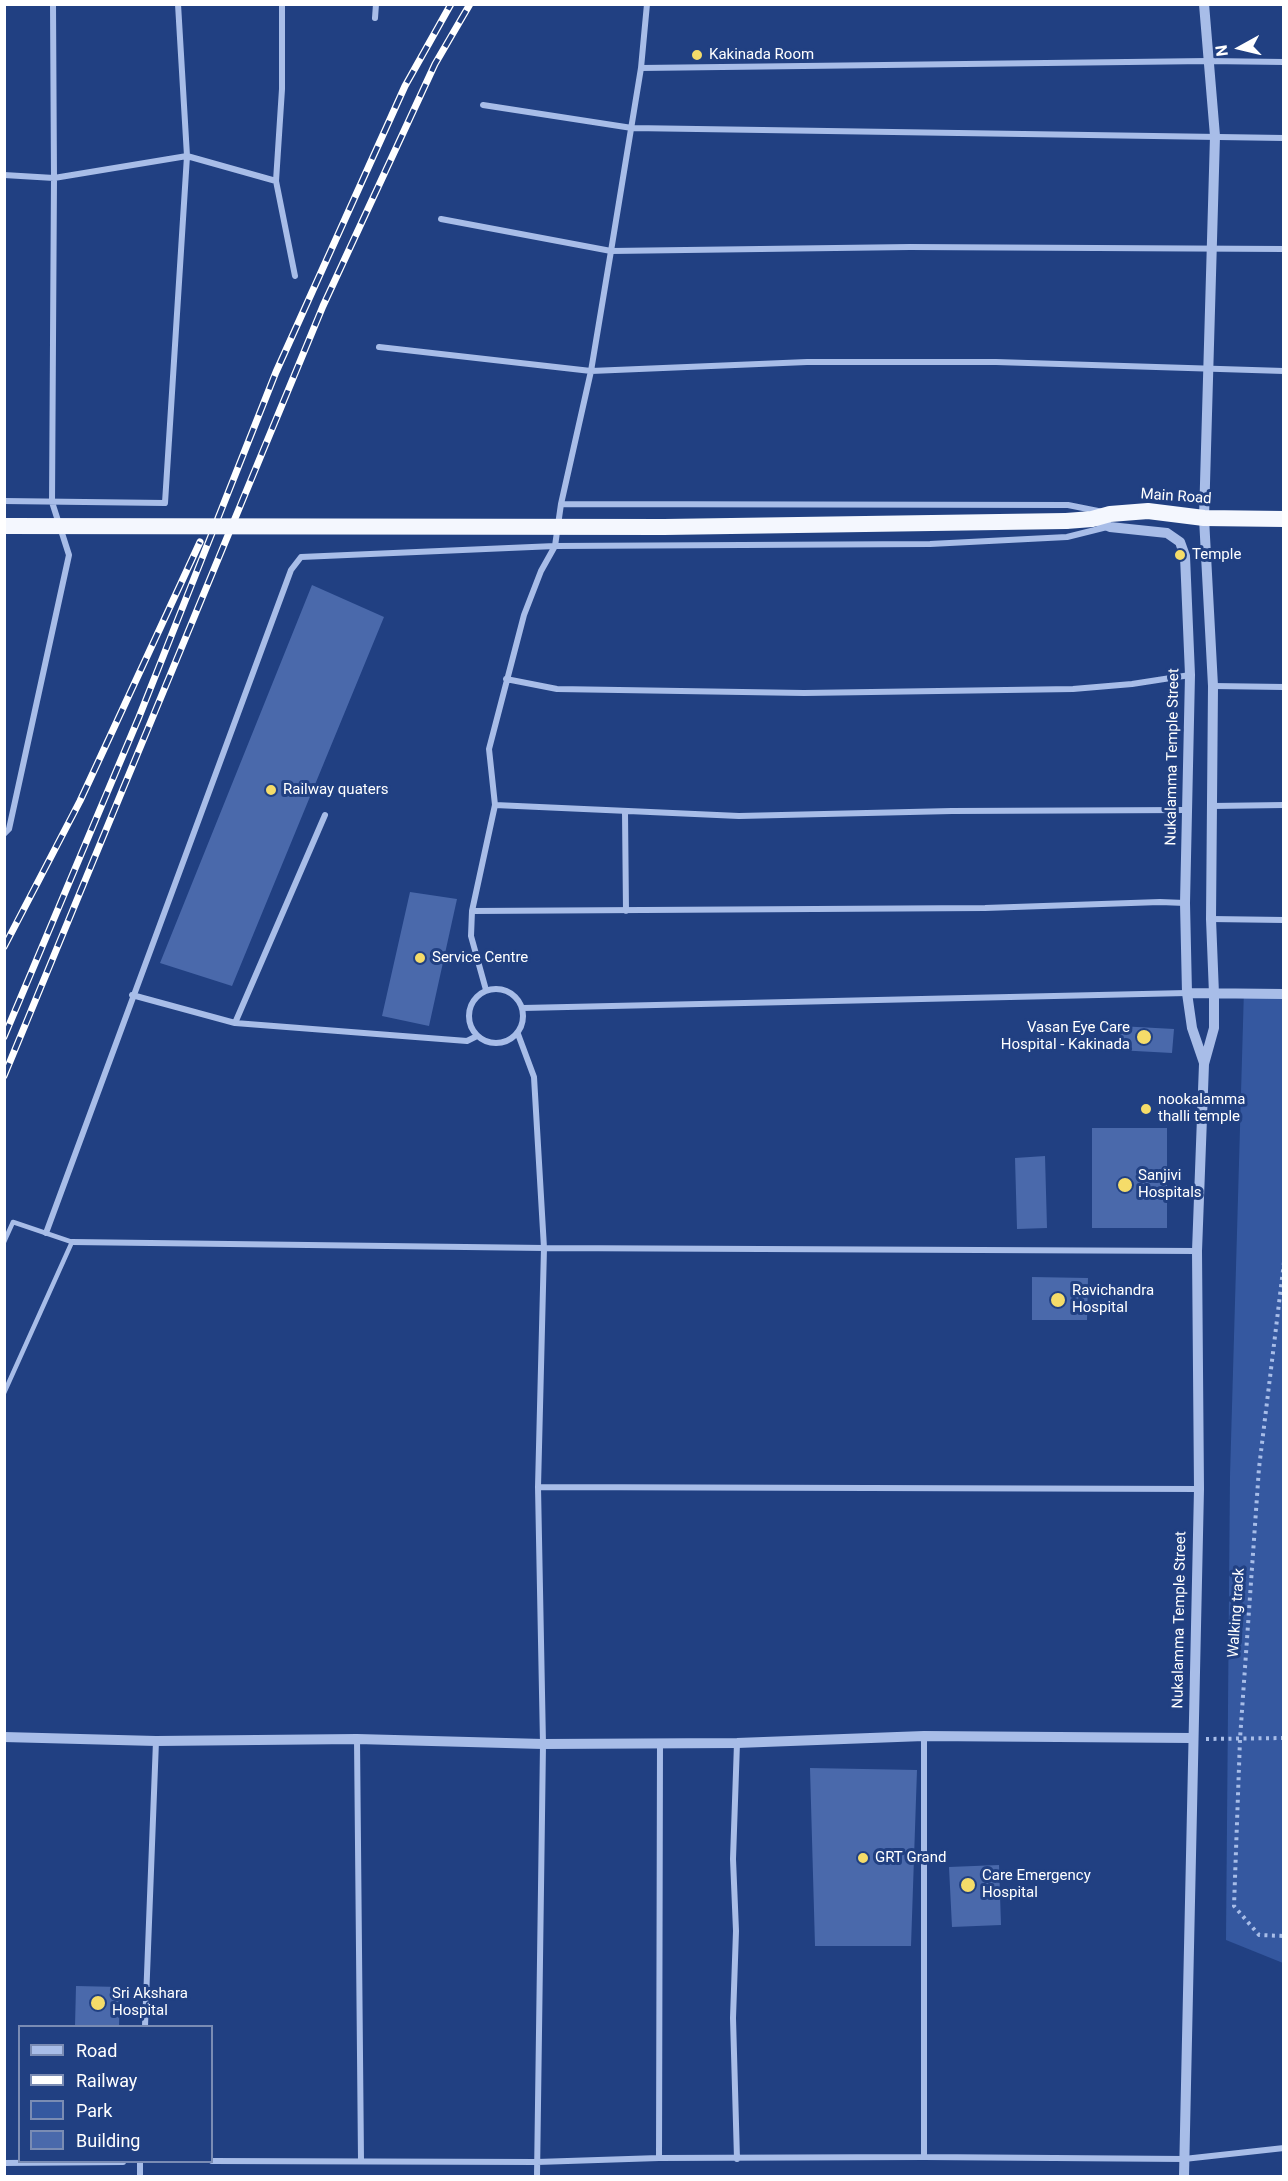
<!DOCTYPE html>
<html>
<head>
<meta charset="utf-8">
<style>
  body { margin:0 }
  #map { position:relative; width:1288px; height:2181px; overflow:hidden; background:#214082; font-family:Roboto,sans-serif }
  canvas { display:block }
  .frame { position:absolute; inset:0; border:6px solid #fff; pointer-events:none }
  .legend { position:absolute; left:18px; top:2025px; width:195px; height:138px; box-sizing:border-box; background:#214082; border:2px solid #7a8cb4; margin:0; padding:8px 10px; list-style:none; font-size:18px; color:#fff }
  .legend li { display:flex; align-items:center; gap:12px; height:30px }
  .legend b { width:30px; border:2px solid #7a8cb4 }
  .north { position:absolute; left:1210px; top:18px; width:60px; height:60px; -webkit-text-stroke:4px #214082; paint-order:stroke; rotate:262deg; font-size:16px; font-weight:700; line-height:24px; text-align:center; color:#fff }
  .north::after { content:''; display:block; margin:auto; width:21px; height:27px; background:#fff; clip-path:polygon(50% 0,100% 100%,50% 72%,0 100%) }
</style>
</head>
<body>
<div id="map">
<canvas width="1288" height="2181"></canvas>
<div class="frame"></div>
<ul class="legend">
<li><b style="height:8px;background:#a8bde8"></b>Road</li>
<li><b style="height:8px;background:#fff"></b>Railway</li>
<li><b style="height:16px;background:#3558a0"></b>Park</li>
<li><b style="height:16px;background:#4a69ab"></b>Building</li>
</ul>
<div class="north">N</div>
</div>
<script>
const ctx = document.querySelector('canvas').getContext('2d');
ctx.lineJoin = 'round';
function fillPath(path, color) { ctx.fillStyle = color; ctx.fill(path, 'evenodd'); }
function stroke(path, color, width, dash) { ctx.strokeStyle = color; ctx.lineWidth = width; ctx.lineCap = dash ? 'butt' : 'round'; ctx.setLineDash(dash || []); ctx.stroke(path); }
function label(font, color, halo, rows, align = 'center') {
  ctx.font = font + ' Roboto,sans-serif'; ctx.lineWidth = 6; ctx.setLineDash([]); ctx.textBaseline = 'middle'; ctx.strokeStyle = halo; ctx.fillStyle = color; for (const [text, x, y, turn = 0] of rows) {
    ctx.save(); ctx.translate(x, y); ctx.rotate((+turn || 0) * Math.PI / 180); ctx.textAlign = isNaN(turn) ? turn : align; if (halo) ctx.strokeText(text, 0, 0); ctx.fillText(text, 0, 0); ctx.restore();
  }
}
fillPath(new Path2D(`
  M1244,989l40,2 -1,972 -57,-23 4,-464z`), '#3558a0');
fillPath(new Path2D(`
  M312,585l72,32 -152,369 -72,-23z
  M410,892l47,7 -28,127 -47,-10z
  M1119,1026l55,3 -2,24 -55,-3z
  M1092,1128h75v100h-75z
  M1045,1156l2,72 -30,1 -2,-71z
  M1032,1277l56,1 -1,42h-55z
  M810,1768l107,2 -6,176h-96z
  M999,1865l2,60 -49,2 -3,-60z
  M76,1986l44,1 -1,39h-44z`), '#4a69ab');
stroke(new Path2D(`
  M1284,1262l-25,206 -19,271 -6,167 25,29 25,1
  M1206,1739l78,-1`), '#a8bde8', 4, [3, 4.5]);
stroke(new Path2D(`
  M4,1242l9,-20 59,20 -68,151`), '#a8bde8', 4.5);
stroke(new Path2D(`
  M53,4l1,174 133,-22 89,25
  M282,4v85l-6,92 19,95
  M375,18l1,-14
  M641,68l567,-7 76,1
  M483,105l149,23 652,10
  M4,175l50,3 -2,324 17,53 -60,274 -5,5
  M441,219l170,32 299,-4 374,2
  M379,347l212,24 216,-9h189l288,9
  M4,501l161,2 22,-347 -9,-152
  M561,504l507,1 35,7
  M506,679l51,10 247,4 269,-4 59,-5 58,-9
  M1213,686l71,1
  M495,805l244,11 213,-5 235,-1
  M1212,806l72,-1
  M625,812l1,99
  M472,911l513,-3 175,-6 25,1
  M1211,919l73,1
  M469 1016a27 27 0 1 1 54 0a27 27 0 1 1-54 0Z
  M486,990l-15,-54 1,-25 23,-106 -6,-56 35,-134 17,-44 14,-25 6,-42 30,-133 20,-120 30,-183 6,-64
  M132,995l103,28 232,18 10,-5
  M523,1008l664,-15
  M235,1023l90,-208
  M518,1034l16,43 10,171 -6,239 5,257 -6,432
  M46,1233l245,-663 10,-13 254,-11 375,-2 137,-7 40,-10
  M72,1242l472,6 653,3
  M538,1487l661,2
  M924,1736v421
  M357,1739l4,421
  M737,1743l-4,116 3,72 -3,87 4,141
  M145,2026l11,-285
  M659,2158l1,-415
  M212,2161l325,1 122,-4 265,-1 260,2 100,-11
  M4,2163l119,-1
  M140,2176v-14`), '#a8bde8', 6);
stroke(new Path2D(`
  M1092,519l18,8 57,6 13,9 5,14 5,119 -5,228 2,90 5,35 12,35
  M1187,993l97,1
  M4,1737l152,4 201,-2 186,5 194,-1 187,-7 268,2
  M1184,2176l15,-687 -2,-238 7,-187 10,-36v-34l-3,-75 2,-233 -9,-168 11,-382 -11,-132`), '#a8bde8', 10);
stroke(new Path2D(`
  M1066,521l26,-2 18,-5 38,-3 56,7 80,1`), '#f4f7fe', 16);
const rail = new Path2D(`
  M4,947l76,-146 120,-259
  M4,1037l135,-320 137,-345 129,-286 46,-82
  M4,1076l319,-770 112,-242 35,-60`);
stroke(rail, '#fff', 7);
stroke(rail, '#214082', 4.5, [14]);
stroke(new Path2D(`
  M4,526l660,1 402,-6`), '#f4f7fe', 16);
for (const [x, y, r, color] of [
  [697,55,6,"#f5dc69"],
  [1180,555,6,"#f5dc69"],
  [271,790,6,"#f5dc69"],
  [420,958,6,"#f5dc69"],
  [1144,1037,8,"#f5dc69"],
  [1146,1109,6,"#f5dc69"],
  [1125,1185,8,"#f5dc69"],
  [1058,1300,8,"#f5dc69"],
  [863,1858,6,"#f5dc69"],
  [968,1885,8,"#f5dc69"],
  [98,2003,8,"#f5dc69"]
]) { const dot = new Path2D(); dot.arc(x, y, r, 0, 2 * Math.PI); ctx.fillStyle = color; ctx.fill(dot); stroke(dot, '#214082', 2); }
label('15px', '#fff', '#214082', [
  ["Kakinada Room",709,55],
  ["Temple",1192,555],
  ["Railway quaters",283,790],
  ["Service Centre",432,958],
  ["Vasan Eye Care",1130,1028,"right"],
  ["Hospital - Kakinada",1130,1045,"right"],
  ["nookalamma",1158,1100],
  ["thalli temple",1158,1117],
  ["Sanjivi",1138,1176],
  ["Hospitals",1138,1193],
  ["Ravichandra",1072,1291],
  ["Hospital",1072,1308],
  ["GRT Grand",875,1858],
  ["Care Emergency",982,1876],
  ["Hospital",982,1893],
  ["Sri Akshara",112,1994],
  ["Hospital",112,2011]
], 'left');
label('15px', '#fff', '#214082', [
  ["Main Road",1176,497,4],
  ["Nukalamma Temple Street",1173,757,-89],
  ["Walking track",1237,1613,-86],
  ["Nukalamma Temple Street",1180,1620,-89]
]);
</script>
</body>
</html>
